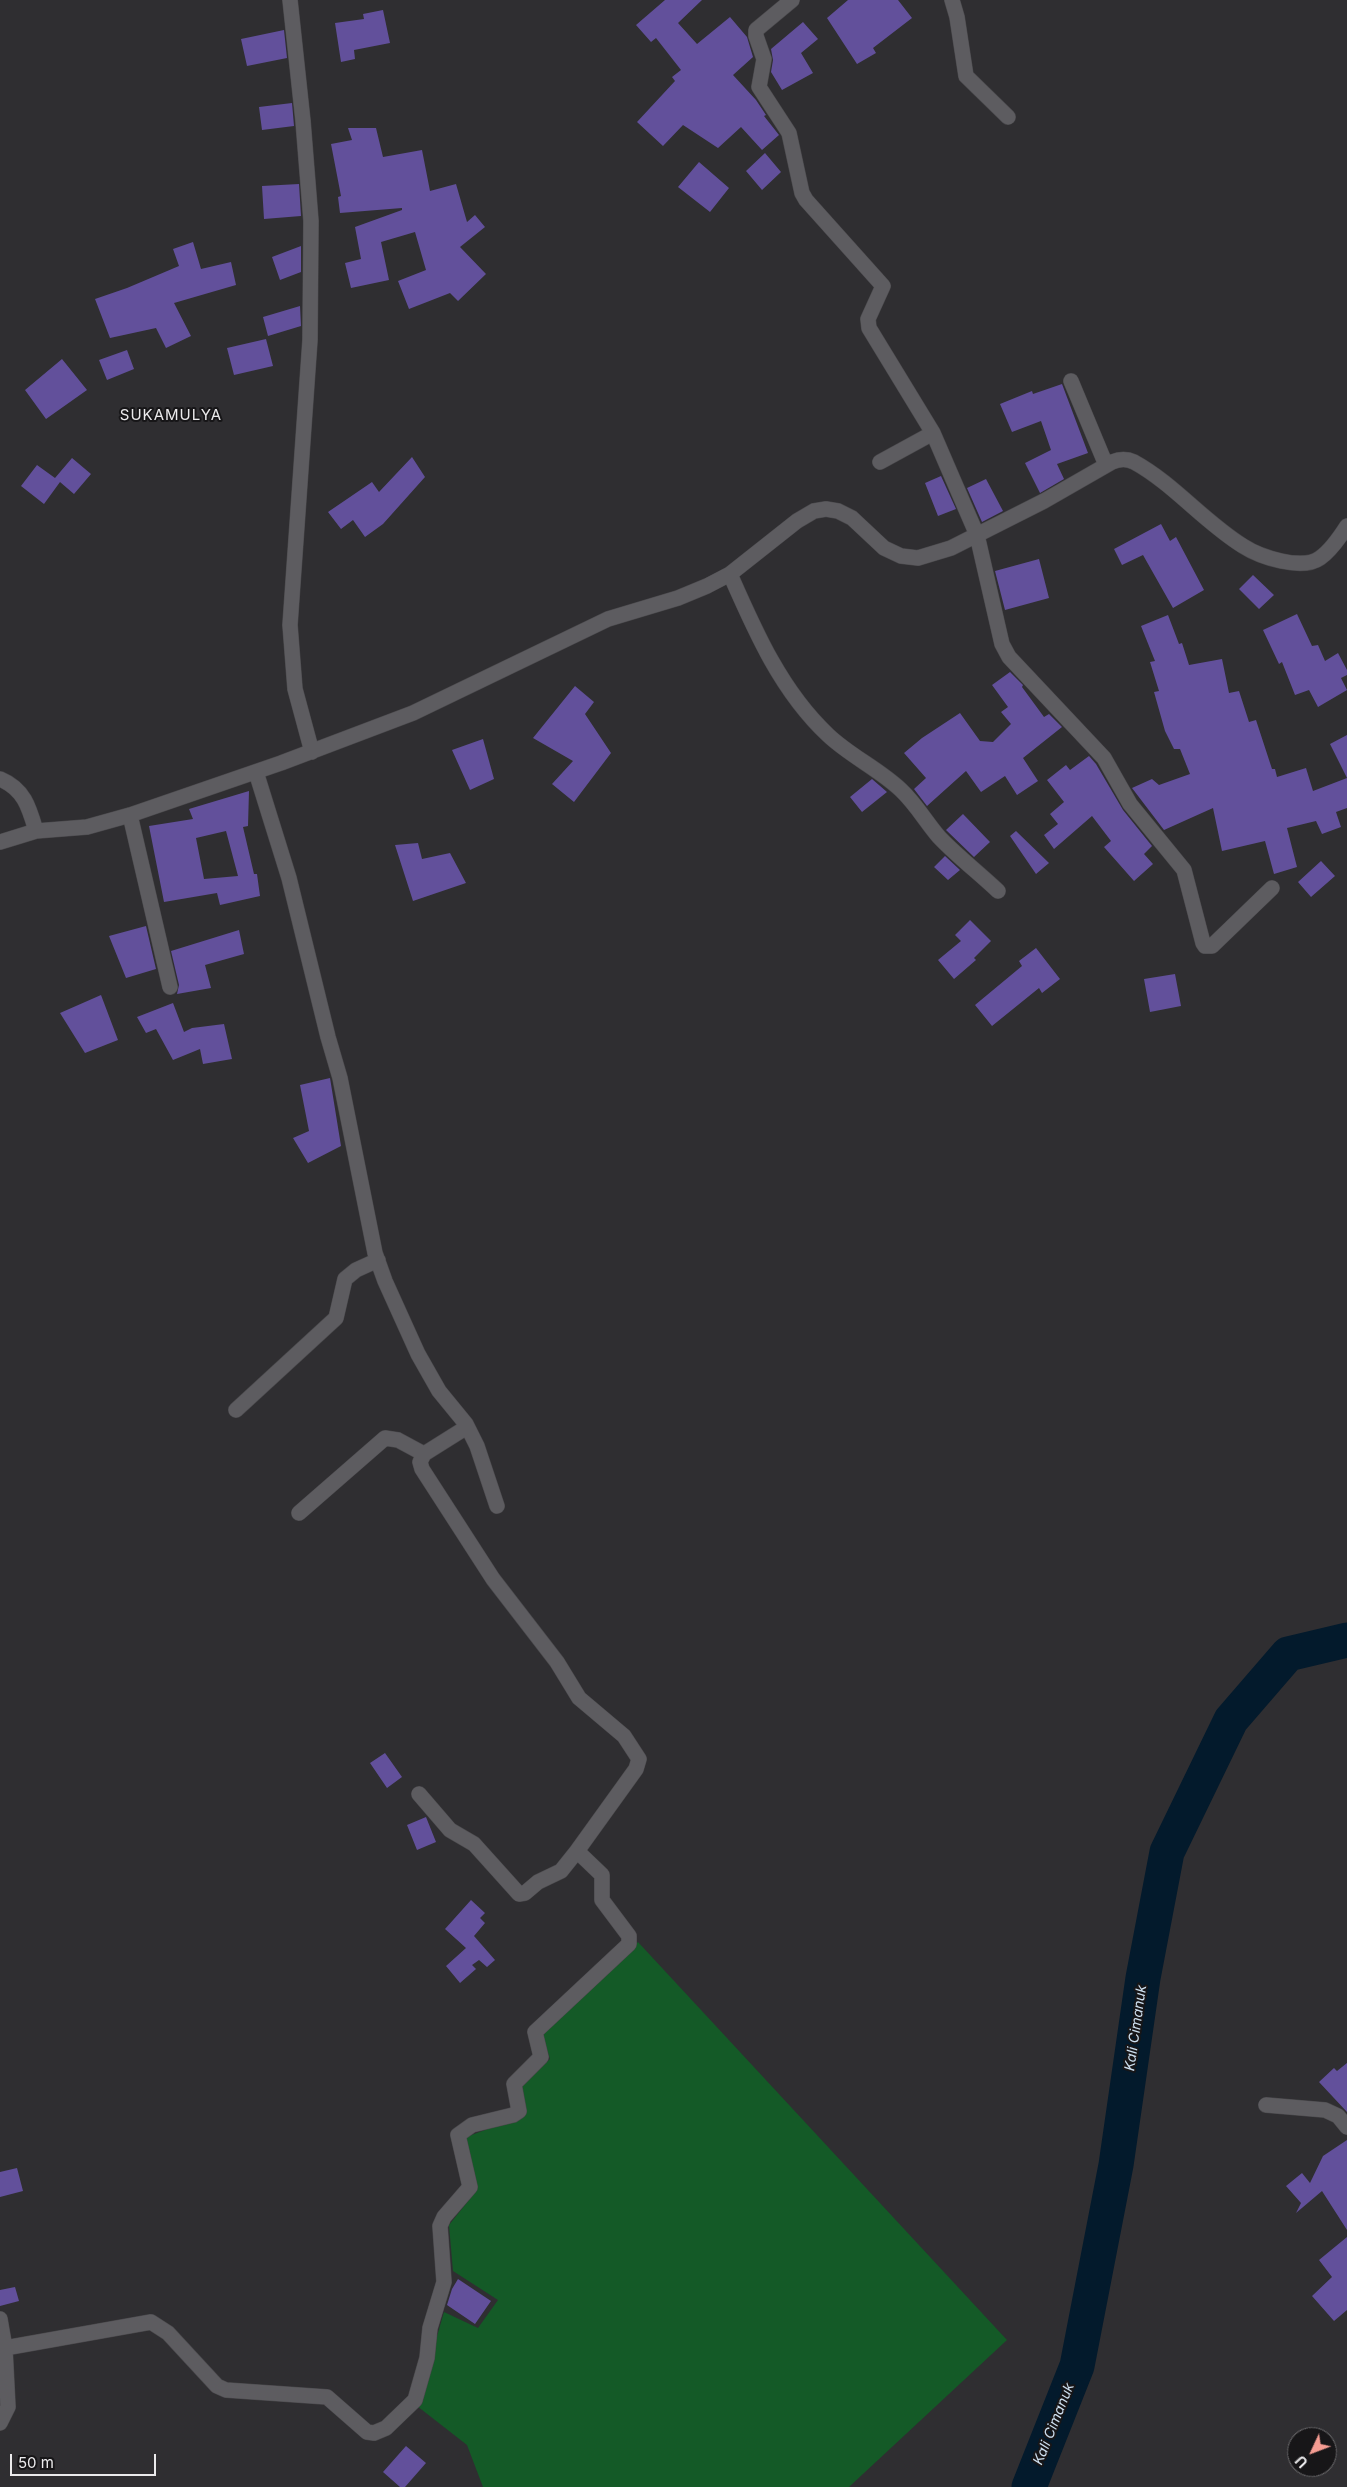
<!DOCTYPE html>
<html>
<head>
<meta charset="utf-8">
<style>
  body { margin:0 }
  #map { position:relative; width:1347px; height:2487px; overflow:hidden; background:#2f2e31; font-family:Inter,sans-serif }
  canvas { display:block }
  .north { position:absolute; left:1287px; top:2427px; width:50px; height:50px; box-sizing:border-box; background:#171618; border:1px solid #6c6b6d; border-radius:50%; rotate:227deg; font-size:14px; font-weight:700; line-height:20px; text-align:center; color:#ebeaec }
  .north::after { content:''; display:block; margin:auto; width:18px; height:22px; background:#f59c92; clip-path:polygon(50% 0,100% 100%,50% 72%,0 100%) }
  .scale { position:absolute; left:10px; top:2454px; width:146px; height:22px; box-sizing:border-box; border:2px solid #ebeaec; border-top:0; padding-left:6px; font-size:15px; line-height:18px; white-space:nowrap; color:#ebeaec; -webkit-text-stroke:4px #171618; paint-order:stroke }
</style>
</head>
<body>
<div id="map">
<canvas width="1347" height="2487"></canvas>
<div class="north">U</div>
<div class="scale">50 m</div>
</div>
<script>
const ctx = document.querySelector('canvas').getContext('2d');
ctx.lineJoin = 'round';
function fillPath(path, color) { ctx.fillStyle = color; ctx.fill(path, 'evenodd'); }
function stroke(path, color, width, dash) { ctx.strokeStyle = color; ctx.lineWidth = width; ctx.lineCap = dash ? 'butt' : 'round'; ctx.setLineDash(dash || []); ctx.stroke(path); }
function label(font, color, halo, rows, align = 'center') {
  ctx.font = font + ' Inter,sans-serif'; ctx.lineWidth = 4; ctx.setLineDash([]); ctx.textBaseline = 'middle'; ctx.strokeStyle = halo; ctx.fillStyle = color; for (const [text, x, y, turn = 0] of rows) {
    ctx.save(); ctx.translate(x, y); ctx.rotate((+turn || 0) * Math.PI / 180); ctx.textAlign = isNaN(turn) ? turn : align; if (halo) ctx.strokeText(text, 0, 0); ctx.fillText(text, 0, 0); ctx.restore();
  }
}
fillPath(new Path2D(`
  M638,1942l369,398 -158,147h-366l-16,-42 -50,-39 27,-94 34,16 20,-28 -45,-29 -4,-46 28,-35 -11,-53 60,-22 -6,-28 30,-28 -8,-26z`), '#145a27');
stroke(new Path2D(`
  M1029,2487l48,-121 39,-201 27,-187 24,-126 64,-132 57,-66 59,-14`), '#031a2c', 35);
fillPath(new Path2D(`
  M665,0h37l-24,23 19,21 33,-27 17,20 6,20 -20,18 23,25 10,15 -2,1 15,19 -17,15 -21,-23 -23,21 -35,-23 -20,21 -26,-24 38,-41 -3,-4 9,-7 -25,-32 -5,4 -15,-17z
  M848,0h50l14,18 -39,30 3,5 -19,11 -30,-46z
  M383,10l7,33 -36,7 1,9 -14,3 -6,-39 29,-4 -1,-5z
  M803,22l15,17 -17,14 12,20 -31,17 -11,-18 2,-12 -2,-11z
  M284,30l3,28 -40,8 -6,-27z
  M292,103l2,23 -32,4 -3,-23z
  M348,128h28l7,29 39,-7 8,41 26,-7 11,38 8,-7 10,12 -25,20 26,27 -28,27 -8,-8 -41,16 -11,-28 28,-11 -11,-38 -34,10 8,38 -38,8 -6,-25 16,-4 -6,-32 47,-17v-2l-62,5 -2,-16 3,-1 -10,-52 21,-4z
  M765,153l16,19 -19,18 -16,-19z
  M699,162l30,26 -19,24 -32,-25z
  M299,184l2,32 -37,3 -2,-33z
  M193,242l8,27 30,-7 5,23 -62,18 17,33 -25,12 -10,-20 -46,10 -15,-39 32,-11 52,-22 -6,-17z
  M301,246v26l-21,8 -8,-23z
  M300,306l1,20 -33,10 -5,-19z
  M266,339l7,27 -39,9 -7,-27z
  M127,350l7,19 -27,11 -8,-20z
  M62,359l25,31 -41,29 -21,-29z
  M1062,384l26,69 -31,11 7,15 -24,14 -15,-30 26,-13 -10,-29 -29,11 -12,-28 32,-13 1,3z
  M412,457l13,20 -42,47 -18,13 -12,-17 -12,9 -13,-17 44,-30 7,10z
  M72,458l19,16 -17,20 -14,-12 -16,22 -23,-18 16,-21 18,13z
  M941,476l15,33 -18,7 -13,-33z
  M986,479l17,32 -21,11 -15,-34z
  M1161,524l9,17 6,-4 28,53 -31,18 -30,-53 -21,10 -8,-16z
  M1039,559l10,39 -44,12 -10,-39z
  M1253,575l21,20 -15,14 -20,-20z
  M1297,614l15,32 6,-1 7,16 13,-8 9,17v5l-6,3 6,12 -29,17 -9,-17 -14,5 -13,-33 -3,2 -16,-34z
  M1168,615l11,29 3,-1 7,22 33,-6 7,34 10,-2 10,31 7,-2 16,49h3l2,8 29,-9 7,23 34,-13 -17,-34 17,-9v73l-11,4 5,15 -19,7 -6,-13 -29,7 10,39 -23,7 -9,-33 -43,10 -9,-43 -49,22 -32,-42 20,-9 7,6 31,-11 -10,-25h-6l-9,-18 -11,-39 5,-1 -9,-29 5,-1 -14,-35z
  M1010,672l13,13 -1,2 22,30 5,-3 13,13 -39,31 15,23 -21,14 -12,-19 -24,16 -15,-21 -39,35 -13,-17 12,-11 -22,-25 18,-15 38,-25 20,28 13,1 18,-18 -10,-12 7,-5 -16,-22z
  M575,686l19,16 -9,12 26,39 -37,49 -22,-18 21,-23 -40,-23z
  M483,739l11,40 -24,11 -18,-40z
  M1089,756l7,8 27,46 29,36 -8,8 9,10 -19,17 -30,-34 7,-6 -19,-25 -38,33 -10,-14 14,-11 -8,-10 14,-12 -17,-22 19,-15 4,5z
  M872,779l15,13 -25,20 -12,-15z
  M249,791l-1,35 -5,1 11,47h3l3,22 -40,9 -3,-12 -53,9 -15,-76 44,-7 -4,-10zM226,831l12,45 -34,3 -8,-41z
  M963,814l27,28 -16,15 -28,-27z
  M1016,831l33,32 -13,11 -26,-38z
  M418,843l4,16 28,-6 16,30 -53,18 -18,-56z
  M945,856l15,14 -12,10 -14,-13z
  M1321,861l14,15 -24,21 -13,-15z
  M970,920l21,21 -17,17 2,2 -22,19 -16,-19 23,-19 -6,-6z
  M146,926l10,43 -30,9 -17,-42z
  M239,930l5,24 -39,11 6,23 -34,6 2,-9 -8,-34z
  M1036,948l24,31 -18,14 -3,-5 -47,38 -17,-21 47,-39 -3,-5z
  M1175,974l6,32 -31,6 -6,-33z
  M101,995l17,45 -33,13 -25,-40z
  M173,1003l11,29 8,-4 32,-4 8,35 -29,5 -3,-15 -27,11 -17,-31 -10,4 -9,-16z
  M330,1078l11,68 -33,17 -15,-25 16,-7 -9,-46z
  M385,1753l17,24 -15,11 -17,-25z
  M426,1817l10,25 -19,8 -10,-25z
  M471,1900l14,13 -5,5 5,5 -11,13 21,24 -8,7 -8,-7 -7,5 4,4 -16,14 -14,-17 20,-18 -21,-19z
  M1347,2063v49l-28,-30 15,-14 3,3z
  M1347,2140v90l-25,-39 -26,22 5,-10 -15,-17 16,-13 8,10 13,-27z
  M17,2168l6,23 -23,6v-25z
  M1347,2237v73l-13,11 -22,-25 20,-19 -13,-17z
  M458,2279l33,22 -16,23 -28,-19 5,-16z
  M15,2287l4,14 -19,5v-16z
  M406,2446l20,17 -21,24h-5l-17,-15z`), '#62509b');
const minor = new Path2D(`
  M290,0l13,121 8,100 -1,119 -20,285 5,64 17,63
  M792,0l-36,30v6l8,23 -5,28 30,46 13,60 4,7 77,86 -15,33 1,9 64,105 44,102 25,109 7,13 95,101 26,46 54,66 19,73 2,3h7l60,-58
  M952,0l5,17 9,59 42,41
  M1071,381l35,84
  M880,462l53,-29
  M730,574c25,57 51,117 98,161 22,21 51,34 73,55 15,14 25,32 38,47 18,19 40,36 59,54
  M256,772l33,106 39,159 12,41 35,175 10,28 33,73 21,37 27,33 11,22 20,60
  M0,779c24,10 29,28 36,52
  M130,815l40,172
  M0,842l36,-11 51,-4 43,-12 151,-52 132,-50 195,-94 70,-21 29,-12 23,-12 67,-53 17,-10 12,-2 12,2 14,7 32,30 17,8 17,2 33,-10 93,-47 68,-39c7,-3 14,-4 22,0 40,22 70,60 109,84 17,11 59,25 77,12 10,-7 20,-21 27,-32
  M236,1410l100,-92 9,-39 11,-9 22,-10
  M299,1513l86,-75 13,2 26,14
  M419,1794l31,36 24,14 45,50 6,-1 13,-11 23,-11 16,-20
  M1266,2105l59,5 13,6 9,11
  M0,2319l5,29
  M0,2423l8,-16 -3,-59 146,-26 17,11 49,53 9,4 101,7 40,35 7,1 12,-5 29,-28 12,-42 3,-30 14,-46 -4,-56 4,-9 26,-30 -12,-52 14,-10 41,-10 6,-4 -5,-27 27,-27 -6,-25 94,-88v-8l-27,-36v-25l-25,-24 59,-82 3,-10 -15,-23 -45,-38 -22,-36 -64,-83 -71,-110 -2,-7 4,-8 43,-27`);
stroke(minor, '#4a494c', 16);
stroke(minor, '#5d5c60', 15);
label('italic 14px', '#cee0f0', '#171618', [
  ["Kali Cimanuk",1136,2028,-82],
  ["Kali Cimanuk",1054,2424,-68]
]);
ctx.letterSpacing = '1px';
label('15px', '#ebeaec', '#171618', [
  ["SUKAMULYA",171,415]
]);
ctx.letterSpacing = '0px';
</script>
</body>
</html>
